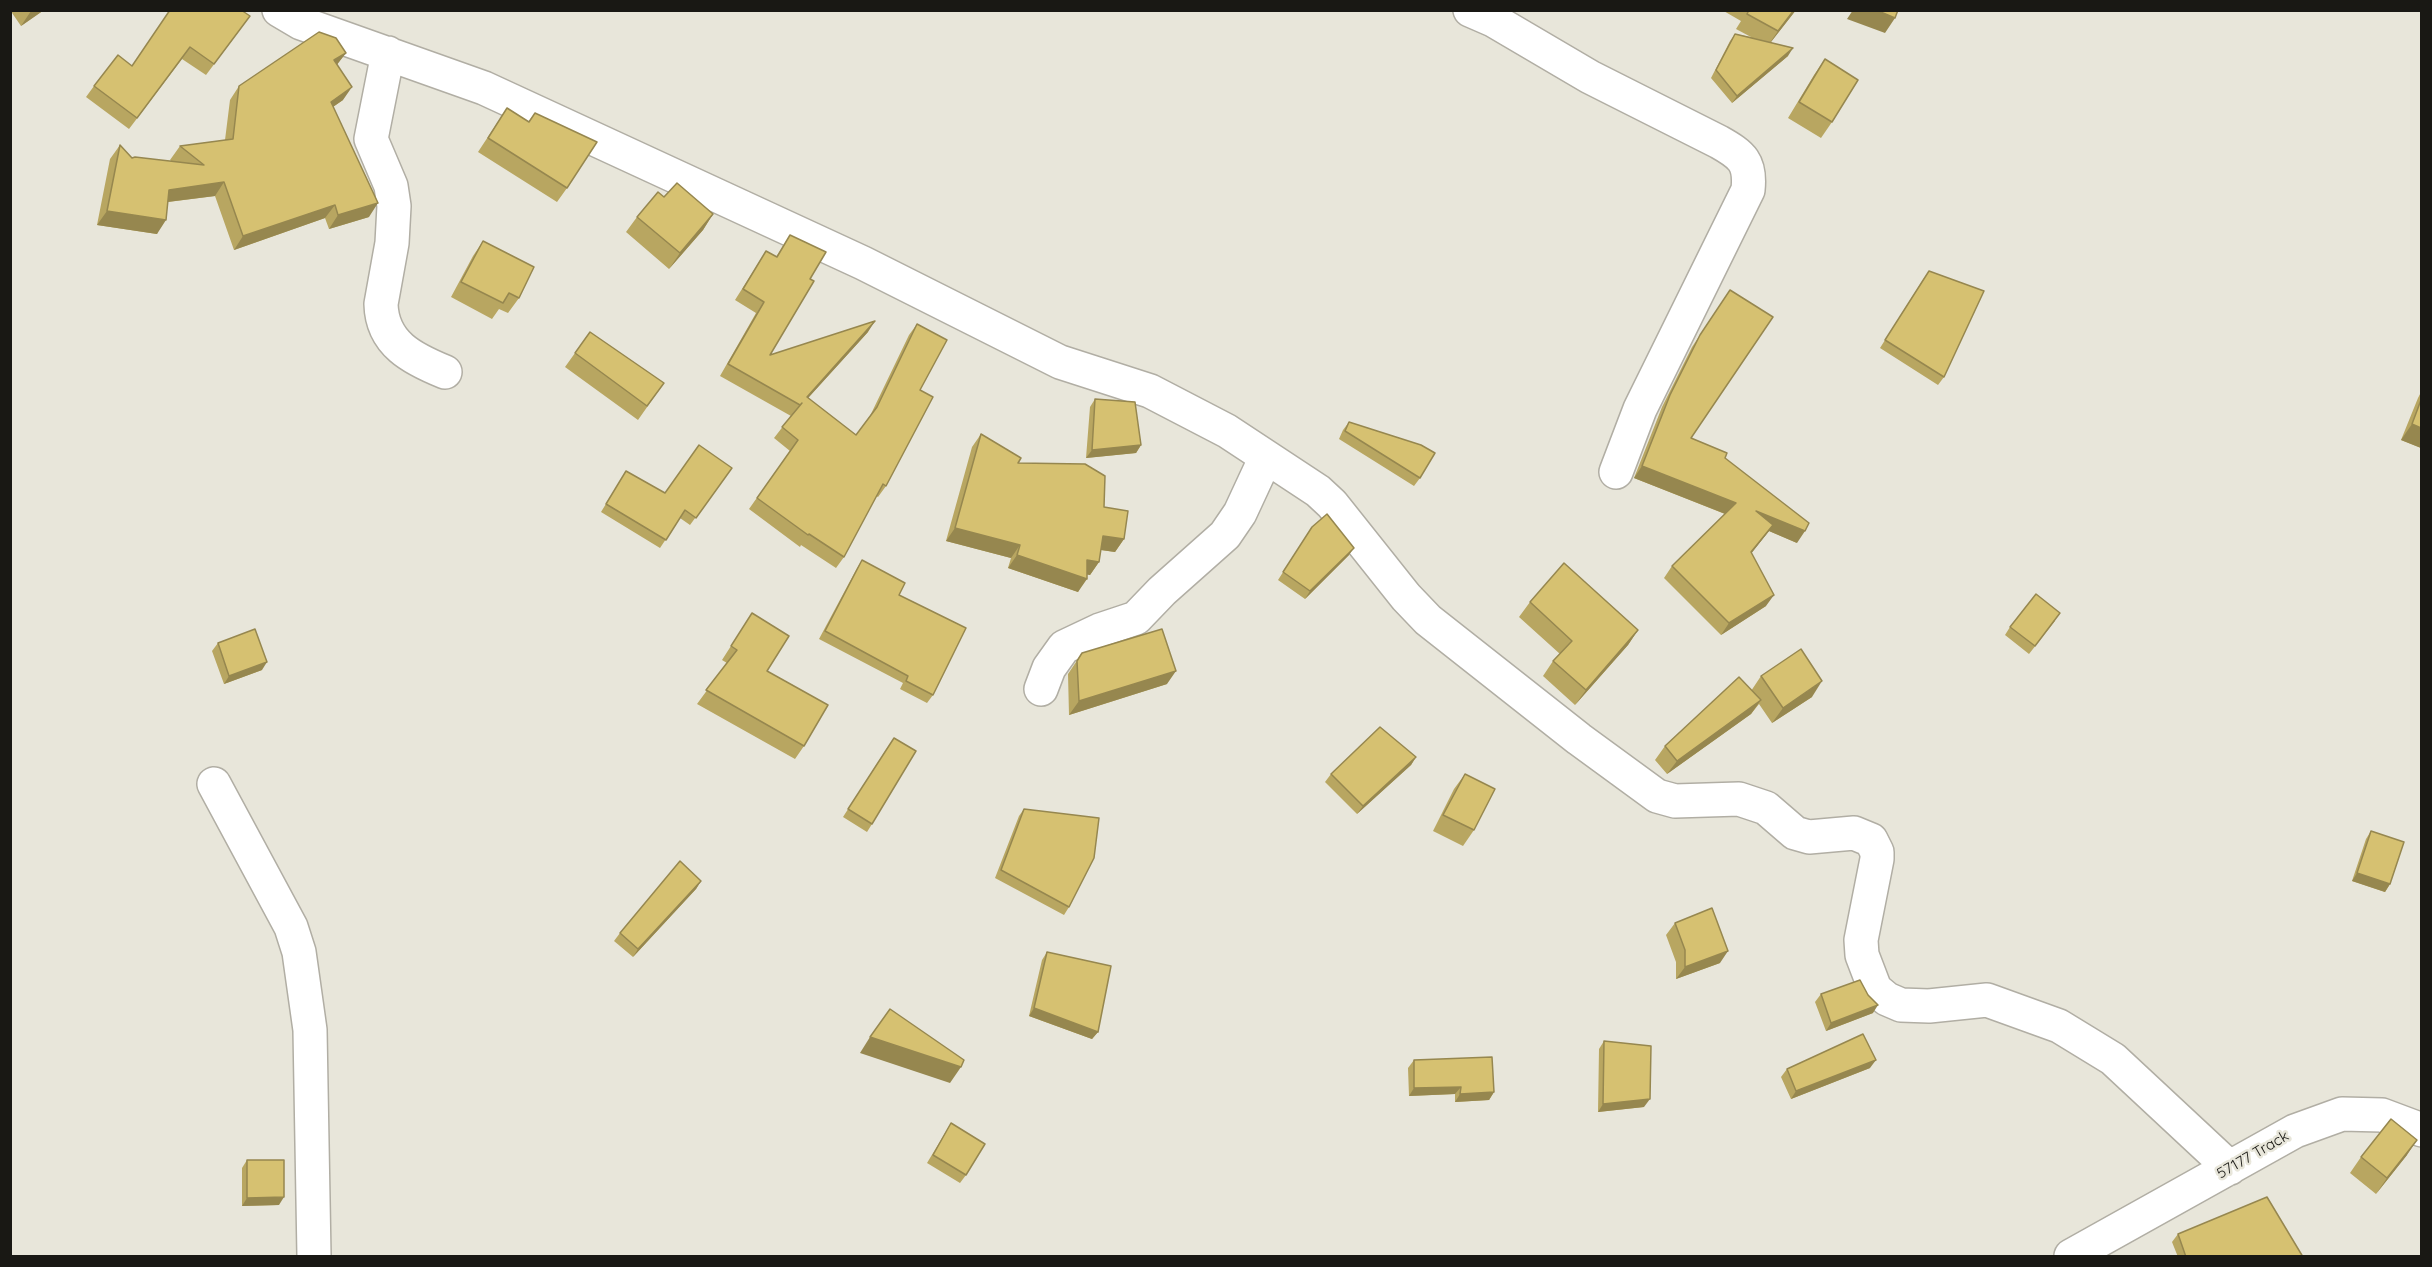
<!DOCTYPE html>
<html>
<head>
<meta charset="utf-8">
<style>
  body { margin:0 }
  #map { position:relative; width:2432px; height:1267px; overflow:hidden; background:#e8e6da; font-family:Quicksand,sans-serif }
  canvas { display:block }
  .frame { position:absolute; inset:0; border:12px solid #191814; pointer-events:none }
</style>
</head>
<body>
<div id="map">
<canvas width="2432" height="1267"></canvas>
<div class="frame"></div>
</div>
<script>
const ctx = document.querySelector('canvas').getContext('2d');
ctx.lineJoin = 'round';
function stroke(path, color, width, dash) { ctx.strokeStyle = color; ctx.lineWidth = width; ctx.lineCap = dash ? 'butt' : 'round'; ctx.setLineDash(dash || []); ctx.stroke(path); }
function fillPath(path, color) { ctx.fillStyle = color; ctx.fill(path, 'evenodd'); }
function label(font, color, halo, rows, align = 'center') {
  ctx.font = font + ' Quicksand,sans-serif'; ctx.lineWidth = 5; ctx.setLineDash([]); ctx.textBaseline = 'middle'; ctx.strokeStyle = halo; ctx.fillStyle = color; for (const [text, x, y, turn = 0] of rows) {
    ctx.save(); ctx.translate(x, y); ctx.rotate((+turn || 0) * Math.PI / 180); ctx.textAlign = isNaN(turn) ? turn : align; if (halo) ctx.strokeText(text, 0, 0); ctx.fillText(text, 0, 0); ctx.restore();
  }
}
const minor = new Path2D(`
  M279,10l22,13 183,65 379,175 197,99 90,29 77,40 91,60 14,13 74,93 22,23 151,119 78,57 18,5 64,-2 27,9 29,25 14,4 45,-4 17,7 6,12v7l-16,81 1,15 13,34 12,10 14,6 28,1 58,-6 72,26 54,33 117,109
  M1470,10l23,10 97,57 129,65c23,13 32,20 29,48l-108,219 -24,63
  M388,53l-17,86 20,47 3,20 -2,37 -11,61c1,40 32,55 64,68
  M1041,689l8,-21 15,-21 36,-17 36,-12 26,-27 63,-56 15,-22 26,-56
  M214,784l77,143 8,25 11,78 4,226
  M2071,1256l224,-125 47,-17 40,1 40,15`);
stroke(minor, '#b1aea4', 36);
stroke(minor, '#fff', 33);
fillPath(new Path2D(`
  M10,10h34l-23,16z
  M1722,10h74l-25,32 17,14 -56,47 -21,-25 19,-37 5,-7 16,3 -15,-8 5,-8z
  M242,27l-36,48 -24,-16 -53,70 -43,-32 8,-11 38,-20z
  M346,53l-9,11 6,36 -10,7 36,110 -40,12 -4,-11 -91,32 -19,-54 -47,6 -11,32 -60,-9 13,-66 10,-14 12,13 39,3 -1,-1 10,-14 45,-6 5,-40 9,-14z
  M1825,59l7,63 -11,16 -33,-20 26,-43z
  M507,108l21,14 7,-9 32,75 -10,14 -79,-50z
  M664,197l49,17 -10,16 -34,39 -43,-37 11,-15z
  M790,235l20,44 -40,76 98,-23 -60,66 48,37 14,-19 39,-81 8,-11 3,66 -34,96 -8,11 -2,-1 -32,61 -8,11 -35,-23 -1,2 -51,-38 41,-58 -16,-13 17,-22 -71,-40 36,-63 -21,-13 31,-49 10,6z
  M483,241l36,57 -11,15 -9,-4 -7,10 -41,-22 22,-41z
  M1924,278l20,99 -6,8 -58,-37z
  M1730,290l-39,148 34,20 72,85 -28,-12 -18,22 15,53 -45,29 -57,-57 8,-12 53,-52 -91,-36 28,-71 30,-60z
  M590,332l74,51 -26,37 -73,-53z
  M2421,392v56l-20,-8 17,-42z
  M1095,399l46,46 -5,8 -50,5 4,-51z
  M1349,422l71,56 -6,8 -75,-47 4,-9z
  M981,434l37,29 86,44 20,32 -9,13 -14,-2 -2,12 -9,13 -3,-1 -9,18 -70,-24 3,-10 -65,-17 26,-94z
  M732,468l-42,57 -10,-7 -20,30 -59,-36 25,-41 39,22z
  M1312,527l37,28 -44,44 -27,-19z
  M862,560l37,35 34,100 -6,8 -27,-14 3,-6 -84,-44 38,-71z
  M1530,602l108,28 -10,15 -53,60 -32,-29 10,-15 7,-7 -41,-37z
  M752,613l15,58 37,75 -9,13 -98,-55 30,-41 -5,-3z
  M2055,621l-26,33 -24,-19 5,-8z
  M218,643l44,27 -38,14 -12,-33z
  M1082,653l85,31 -98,31 -1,-41z
  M1761,676l51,21 -40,26 -13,-19 -8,10 -84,60 -12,-14 10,-14 86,-55z
  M889,745l-17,79 -5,8 -24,-15z
  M1416,757l-5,8 -54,49 -32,-32 6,-8z
  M1465,774l9,56 -11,16 -30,-15 21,-42z
  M1024,809l45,98 -5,8 -69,-37 24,-62z
  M2371,831l19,53 -5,8 -33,-11 14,-42z
  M701,881l-5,8 -63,68 -19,-16 6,-8z
  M1675,923l45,40 -44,16v-17l-10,-27z
  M1047,952l51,80 -6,7 -63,-23 13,-56z
  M1821,994l52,19 -47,18 -11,-29z
  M1604,1041l40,66 -46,5 1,-63z
  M1414,1060l80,32 -5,8 -34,2v-8l-46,2 -1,-28z
  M1870,1068l-79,31 -10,-22 6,-8z
  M951,1123l15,52 -6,8 -33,-20z
  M2407,1155l-31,39 -26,-21 11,-16z
  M247,1160l32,45 -37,1v-38z
  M2178,1234l125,23h-125l-6,-15z`), '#b8a661');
fillPath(new Path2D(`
  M44,10l-23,16 10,-15z
  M1794,10h2l-29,37 11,-16z
  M1853,10h23l19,8 -10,15 -38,-14z
  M1793,48l-5,8 -56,47 5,-7z
  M346,53l-10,13 -2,-6z
  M352,87l-9,13 -22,15 10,-13z
  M224,182l-9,14 -56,7 10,-13z
  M378,203l-9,14 -40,12 9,-14z
  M335,205l-10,13 -91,32 9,-14z
  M107,211l59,9 -9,14 -60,-9z
  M713,214l-10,16 -34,39 11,-16z
  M875,321l-7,11 -69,76 8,-11z
  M2412,424l9,4v20l-20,-8z
  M1141,445l-5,8 -50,5 6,-8z
  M1642,466l94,37 -8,12 -94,-37z
  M1756,511l49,20 -8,12 -28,-12 -26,33z
  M955,528l65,17 -9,13 -65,-17z
  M1103,536l21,3 -9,13 -21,-3z
  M1354,548l-5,7 -44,44 5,-8z
  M1017,555l70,24 -9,13 -70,-24z
  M1087,560l12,2 -9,13 -13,-2z
  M1774,595l-8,11 -45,29 8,-12z
  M1638,630l-10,15 -53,60 11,-15z
  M267,662l-5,8 -38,14 5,-8z
  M1176,671l-9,13 -98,31 10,-14z
  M1822,681l-10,16 -40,26 11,-15z
  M1761,700l-10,14 -84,60 10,-13z
  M1416,757l-5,8 -54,49 6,-8z
  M2357,873l33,11 -5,8 -33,-11z
  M701,881l-5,8 -63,68 5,-8z
  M1728,951l-8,12 -44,16 9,-12z
  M1878,1005l-5,8 -47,18 5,-8z
  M1034,1008l64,24 -6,7 -63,-23z
  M870,1037l91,30 -11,16 -90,-30z
  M1876,1060l-6,8 -79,31 5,-8z
  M1461,1087l-6,7 -46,2 5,-8z
  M1494,1092l-5,8 -34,2 5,-8z
  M1650,1099l-6,8 -46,5 5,-8z
  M2417,1140l-10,15 -31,39 11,-16z
  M284,1197l-5,8 -37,1 5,-8z`), '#96874f');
const building = new Path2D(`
  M170,10h71l9,6 -36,48 -24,-17 -53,71 -43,-32 24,-31 14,11z
  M1749,10h45l-16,21 -31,-17z
  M1876,10h22l-3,8z
  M319,32l17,6 10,15 -12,7 18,27 -21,15 47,101 -40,12 -3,-10 -92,31 -19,-54 -55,8 -3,30 -59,-9 13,-66 12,13 3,-1 69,8 -24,-19 53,-7 6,-53z
  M1735,34l58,14 -56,48 -21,-26z
  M1825,59l33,21 -26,42 -33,-20z
  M507,108l22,14 6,-9 62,29 -30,46 -79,-50z
  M677,183l36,31 -33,39 -43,-36 21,-25 6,5z
  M790,235l36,17 -16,27 4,2 -44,74 105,-34 -68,76 49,38 21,-28 40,-83 30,16 -27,50 13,7 -47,89 -3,-2 -39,73 -35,-23 -1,1 -51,-37 41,-58 -16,-13 20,-24 -2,2 -72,-41 36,-62 -21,-13 23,-38 11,6z
  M483,241l51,26 -15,31 -10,-5 -6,10 -42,-21z
  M1929,271l55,20 -40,86 -59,-37z
  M1730,290l43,27 -82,121 36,15 -2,5 84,65 -4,8 -49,-20 17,14 -22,27 23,43 -45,28 -57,-57 64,-63 -94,-37 28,-71 30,-60z
  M590,332l74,51 -17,23 -72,-53z
  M1095,399l40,3 6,43 -49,5z
  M2421,400v28l-9,-4z
  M1349,422l72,23 14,8 -15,25 -75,-47z
  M981,434l40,24 -3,5 67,1 20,12 -1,31 24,4 -4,28 -21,-3 -4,26 -12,-2v19l-70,-24 3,-10 -65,-17z
  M699,445l33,23 -36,50 -11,-8 -19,30 -60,-36 20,-33 39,22z
  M1327,514l27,34 -44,43 -27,-19 29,-45z
  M862,560l43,23 -6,12 67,33 -33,67 -27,-14 2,-5 -83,-45z
  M1564,563l74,67 -52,60 -33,-29 19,-20 -42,-39z
  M2036,594l24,19 -25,33 -25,-19z
  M752,613l37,23 -22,35 61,34 -24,41 -98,-56 31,-40 -6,-4z
  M255,629l12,33 -38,14 -11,-33z
  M1162,629l14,42 -97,30 -2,-40 5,-8z
  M1801,649l21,32 -39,27 -22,-32z
  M1739,677l22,23 -84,61 -12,-15z
  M1380,727l36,30 -53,49 -32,-32z
  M894,738l22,13 -44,73 -24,-15z
  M1465,774l30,15 -21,41 -31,-15z
  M1024,809l75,9 -5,40 -25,49 -68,-37z
  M2371,831l33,11 -14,42 -33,-11z
  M680,861l21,20 -63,68 -18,-16z
  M1712,908l16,43 -43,16v-17l-10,-27z
  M1047,952l64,14 -13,66 -64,-24z
  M1860,980l8,15 10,10 -47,18 -10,-29z
  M890,1009l74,51 -3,7 -91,-30z
  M1863,1034l13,26 -80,31 -9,-22z
  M1604,1041l47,5 -1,53 -47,5z
  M1492,1057l2,35 -34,2 1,-7 -47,1v-28z
  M2391,1119l26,21 -30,38 -26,-21z
  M951,1123l34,21 -19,31 -33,-20z
  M247,1160h37v37l-37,1z
  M2267,1197l36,60h-117l-8,-23z`);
fillPath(building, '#d6c171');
stroke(building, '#96874f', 1.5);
label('15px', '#191814', '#e8e6da', [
  ["57177 Track",2253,1155,-30]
]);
</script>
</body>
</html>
